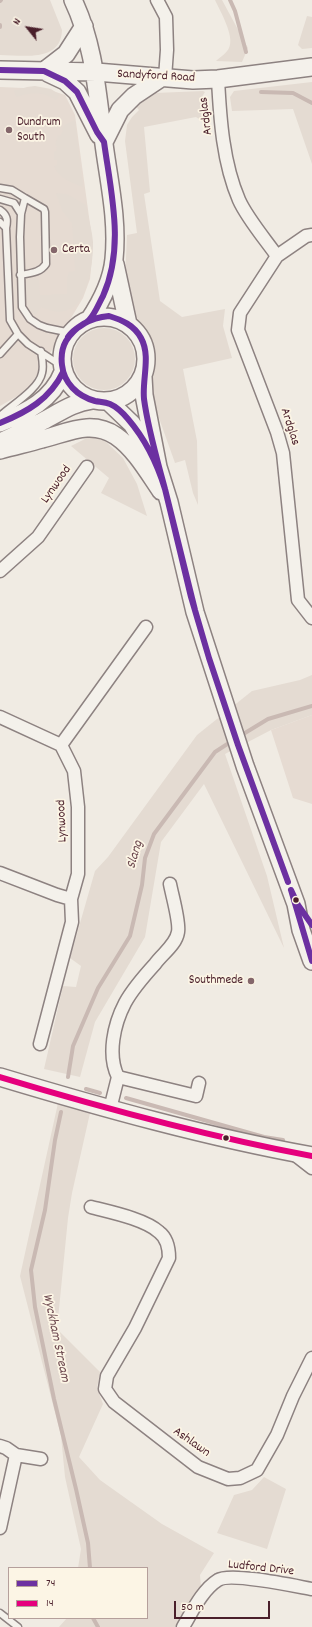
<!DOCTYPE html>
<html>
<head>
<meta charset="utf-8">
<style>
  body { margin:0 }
  #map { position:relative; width:312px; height:1627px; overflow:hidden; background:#f0ebe3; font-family:Dekko,sans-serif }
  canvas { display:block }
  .legend { position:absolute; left:8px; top:1567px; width:140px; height:52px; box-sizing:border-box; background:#fcf5e5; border:1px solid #b59f9b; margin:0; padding:5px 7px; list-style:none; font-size:12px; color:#4a1f2b }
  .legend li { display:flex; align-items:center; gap:8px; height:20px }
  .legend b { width:20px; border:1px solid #b59f9b }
  .north { position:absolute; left:8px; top:8px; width:40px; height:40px; -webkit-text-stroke:3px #fcf5e5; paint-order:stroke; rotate:300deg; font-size:11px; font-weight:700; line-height:16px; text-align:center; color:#4a1f2b }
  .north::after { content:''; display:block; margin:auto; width:14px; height:18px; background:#4a1f2b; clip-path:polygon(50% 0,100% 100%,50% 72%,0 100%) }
  .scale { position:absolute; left:174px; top:1601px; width:96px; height:18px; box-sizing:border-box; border:2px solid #4a1f2b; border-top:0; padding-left:5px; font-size:12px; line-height:14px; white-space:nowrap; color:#4a1f2b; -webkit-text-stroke:3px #fcf5e5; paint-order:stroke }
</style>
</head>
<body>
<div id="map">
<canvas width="312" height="1627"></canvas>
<ul class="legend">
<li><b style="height:5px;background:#6c30a1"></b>74</li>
<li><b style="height:5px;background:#e5007d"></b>14</li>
</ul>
<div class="north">N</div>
<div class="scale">50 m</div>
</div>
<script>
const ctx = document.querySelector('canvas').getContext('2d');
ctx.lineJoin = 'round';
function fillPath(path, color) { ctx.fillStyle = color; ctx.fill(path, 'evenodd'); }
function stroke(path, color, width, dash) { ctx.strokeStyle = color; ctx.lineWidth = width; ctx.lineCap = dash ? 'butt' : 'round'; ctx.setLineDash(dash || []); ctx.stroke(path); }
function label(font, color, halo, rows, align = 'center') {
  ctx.font = font + ' Dekko,sans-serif'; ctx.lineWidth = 3.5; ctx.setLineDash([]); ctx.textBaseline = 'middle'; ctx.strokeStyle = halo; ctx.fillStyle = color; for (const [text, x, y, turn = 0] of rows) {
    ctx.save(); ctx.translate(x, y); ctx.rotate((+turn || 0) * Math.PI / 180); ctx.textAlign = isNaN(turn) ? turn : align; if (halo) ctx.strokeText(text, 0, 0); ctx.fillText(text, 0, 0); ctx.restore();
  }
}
fillPath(new Path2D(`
  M0,87l47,2 18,6 10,20 18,131 -3,33 -7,19 -55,92 -28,16z
  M312,715v89l-19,-6 -22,-68z`), '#e6dbd2');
fillPath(new Path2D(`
  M0,0h50l12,30c-1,33 -40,25 -62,25z
  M215,0h7l26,48 -6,14 -26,-1c4,-4 11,-8 13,-13 6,-12 -9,-37 -14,-48z
  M307,16l5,1v31l-10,1 -4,-4z
  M312,82v82l-19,-55 -61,2 -2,-14 4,-6z
  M35,86l16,3 9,6 -4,5c-14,-9 -24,-8 -40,-3l-2,-6 13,-4z
  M203,91l2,1 -5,8 2,4 3,2 3,24 -6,-9 -6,-4 -52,10 6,65 -6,2 16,107 22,16 43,-8 -2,17 9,32 -49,11 14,72 1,64 -5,-12 -8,-33 -10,3 -21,-59 -5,-25 2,-17 -1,-19 -3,-7 -11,-16 -11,-40 2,-45 10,-2 -12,-92 2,-16 5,-8 7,-7 -6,-7 14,-8 8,-2z
  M75,120l8,67c-12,-5 -24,-8 -29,-21l3,-1v-5h-3v-8l2,-1 1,-5 -2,-1 3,-10 2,1 3,-5 -2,-2 6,-5z
  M56,193l11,1 19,11c2,12 6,24 7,37 0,31 -8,86 -52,65l-5,8c-2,-2 -5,-4 -7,-7 -4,-5 -6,-21 -3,-26 2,-3 6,-4 9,-4l4,2 1,15 27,-1v-15l2,-7 6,-1 -3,-48 -10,-13z
  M73 359a31 31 0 1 1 62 0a31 31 0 1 1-62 0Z
  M89,437l15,3 19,18 14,26 10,32 -46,-23 8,-15 -38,-32z
  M312,675v40l-41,15 -46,24 42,122 17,72 -80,-164 -43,58 -16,95 -50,85 -15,55 -36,-8 19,-83 13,1 5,-21 -11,-8 25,-87 13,-14 89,-122 55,-44 48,-11z
  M58,1103l32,10 -18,80 -4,25 -11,111 43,43 -3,16 6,16 -24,53 21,23 62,44 52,29 -14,22 1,12 -26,40h-116l8,-9h80v-50h-69l3,-19 -16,-72 -4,-41 -41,-160z
  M264,1477l22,12 -19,60 -50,-16 17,-38 18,-5z`), '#e4dbd2');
stroke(new Path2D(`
  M230,0l5,11 11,41
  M0,1l1,-1
  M0,25v2
  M261,92l32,1 19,10
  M240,736l28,-17 44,-13
  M68,1077l5,-31 25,-58 32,-52 12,-51 3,-27 9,-24 61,-82 17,-11
  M86,1089l14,4
  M126,1098l138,39 19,3
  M61,1112l-6,28 -10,70 -14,60 4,37 19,92 22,90 12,54 2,25
  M93,1618l5,9`), '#c9b9b3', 4);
const lane = new Path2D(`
  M0,188l12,2 13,8 -4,16 -1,23 2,70 8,12 9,6 8,3 24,5
  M0,199l14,4 7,11
  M0,210c7,5 8,9 6,18l4,92 8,14 10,10 34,22
  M0,222l6,6
  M20,275c10,-2 20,-2 26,-11l-1,-52 -1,-3 -19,-11
  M0,354l18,-20
  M0,416c12,-11 39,-27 42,-43 2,-7 0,-15 -1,-22
  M0,1613l18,14`);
const street = new Path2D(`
  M157,0l9,17 1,33 -2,28
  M218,79c2,40 5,84 21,121 8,18 26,39 38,56
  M312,235l-6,1 -29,20 -37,57 -2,17 39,102 6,21 15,147 14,18
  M0,571l38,-34 49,-70
  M0,717l61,28 13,26 4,36v67l-7,25 1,23 -32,122
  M61,745l85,-118
  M0,873l57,22 14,4
  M170,884c2,11 10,38 8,48 -2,13 -16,22 -23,32 -10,11 -23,26 -30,39 -11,21 -18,52 -7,74l78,19 3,-13
  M110,1109l8,-32
  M294,1154l18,14
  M91,1207c19,5 54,12 68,25 8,6 10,16 10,26l-34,70 -28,48 -2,13 9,13 84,65 30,12 12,-1 17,-8 20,-35 16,-39 19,-38
  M0,1446l6,2 10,7 25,4
  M0,1528l16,-73
  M183,1627c9,-15 19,-37 35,-47 12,-8 77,6 94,9`);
const secondary = new Path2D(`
  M73,0c22,46 24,95 31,144 5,38 14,76 10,115 -2,21 -13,43 -25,61
  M0,70l96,2 97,8 25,-1 94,-12
  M44,71l22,-17 18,-28
  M48,73l17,8 12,11 22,43
  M104,142l16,-32 14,-14 27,-18
  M115,264l13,60
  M62 359a42 42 0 1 1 84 0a42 42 0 1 1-84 0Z
  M143,377l1,18 14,72 11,35 26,110 50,154 51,138 5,26 11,31
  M109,402l23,22 18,29
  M0,423c27,-11 52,-23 63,-51
  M0,442c15,-6 29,-14 43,-21 17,-9 31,-19 49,-21
  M0,450c14,-4 28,-7 42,-11 25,-6 49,-20 74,-3 19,13 32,36 45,55
  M0,1077c103,31 207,60 312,79`);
stroke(lane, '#8d8281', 9);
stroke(street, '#8d8281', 15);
stroke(secondary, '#8d8281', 20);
stroke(lane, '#f4f1eb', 6);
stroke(street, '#f4f1eb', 12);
stroke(secondary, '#f4f1eb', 17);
stroke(new Path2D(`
  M0,70l44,1 21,10 12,11 20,40 7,10c7,51 21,105 -1,154 -4,7 -8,18 -14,24 -7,7 -13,6 -21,17
  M109,316c13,4 25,9 32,22 10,18 1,41 3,61 4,30 13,60 21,90 -8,-26 -19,-49 -37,-70 -5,-6 -11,-12 -18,-15 -5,-2 -10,-2 -15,-3 -18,-5 -31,-18 -33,-36 -1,-8 0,-17 4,-24 10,-16 24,-23 43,-25z
  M0,423c27,-11 50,-24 63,-51
  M165,489l30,121 14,48
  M165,489l26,108 18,61
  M209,658l29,87
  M209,658l29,87
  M238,745l50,137
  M238,745l50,137
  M291,890l7,15 14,20
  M291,890l21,71`), '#6c30a1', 6);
stroke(new Path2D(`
  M0,1077c103,31 206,59 312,79`), '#e5007d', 6);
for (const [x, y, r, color] of [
  [9,130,4,"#84666b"],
  [54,250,4,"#84666b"],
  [296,900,3.5,"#4a1f2b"],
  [251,981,4,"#84666b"],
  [226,1138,3.5,"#4a1f2b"]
]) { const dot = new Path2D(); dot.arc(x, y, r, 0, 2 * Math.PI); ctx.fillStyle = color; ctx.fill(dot); stroke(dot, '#fcf5e5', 1.5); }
label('13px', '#4a1f2b', '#fcf5e5', [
  ["Sandyford Road",156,77,3],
  ["Ardglas",207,116,-97],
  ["Ardglas",289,427,72],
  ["Lynwood",57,485,-55],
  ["Lynwood",63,821,-92],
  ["Ashlawn",191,1443,35],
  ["Ludford Drive",261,1569,6]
]);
label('13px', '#4a1f2b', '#fcf5e5', [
  ["Dundrum",17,123],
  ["South",17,138],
  ["Certa",62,250],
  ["Southmede",243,981,"right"]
], 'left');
label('italic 14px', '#704d53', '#fcf5e5', [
  ["Slang",136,855,-74],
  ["Wyckham Stream",55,1338,78]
]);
</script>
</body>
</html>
